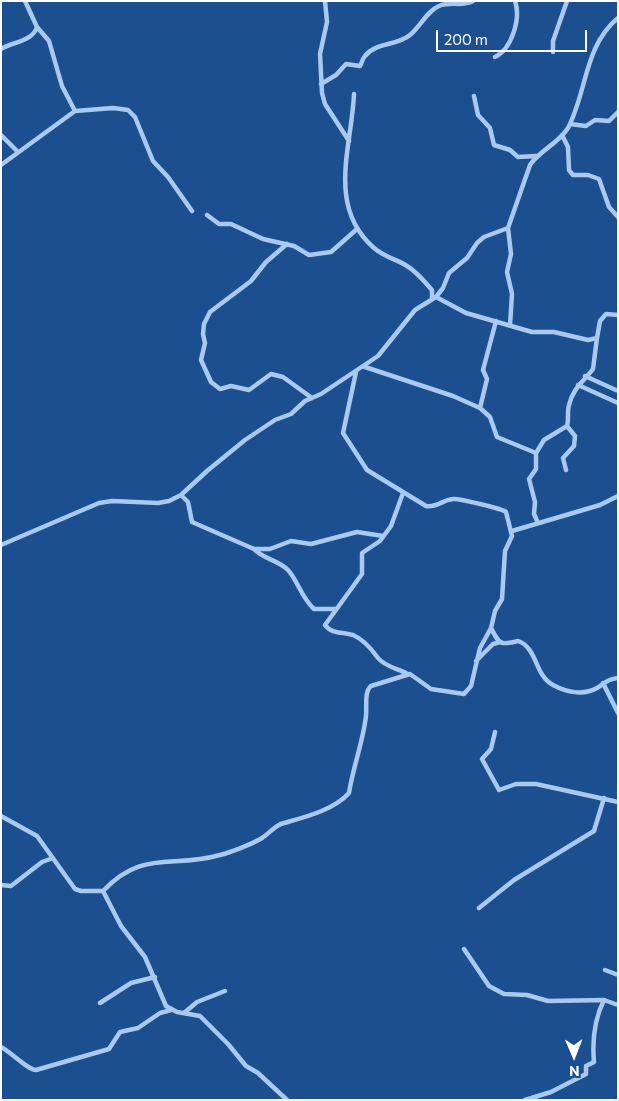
<!DOCTYPE html>
<html>
<head>
<meta charset="utf-8">
<style>
  body { margin:0 }
  #map { position:relative; width:619px; height:1101px; overflow:hidden; background:#1b4f8f; font-family:Commissioner,sans-serif }
  canvas { display:block }
  .frame { position:absolute; inset:0; border:2px solid #fff; pointer-events:none }
  .north { position:absolute; left:549px; top:1031px; width:50px; height:50px; -webkit-text-stroke:4px #1b4f8f; paint-order:stroke; rotate:179deg; font-size:14px; font-weight:700; line-height:20px; text-align:center; color:#fff }
  .north::after { content:''; display:block; margin:auto; width:18px; height:22px; background:#fff; clip-path:polygon(50% 0,100% 100%,50% 72%,0 100%) }
  .scale { position:absolute; left:436px; top:30px; width:151px; height:22px; box-sizing:border-box; border:2px solid #fff; border-top:0; padding-left:6px; font-size:15px; line-height:18px; white-space:nowrap; color:#fff; -webkit-text-stroke:4px #1b4f8f; paint-order:stroke }
</style>
</head>
<body>
<div id="map">
<canvas width="619" height="1101"></canvas>
<div class="frame"></div>
<div class="north">N</div>
<div class="scale">200 m</div>
</div>
<script>
const ctx = document.querySelector('canvas').getContext('2d');
ctx.lineJoin = 'round';
function stroke(path, color, width, dash) { ctx.strokeStyle = color; ctx.lineWidth = width; ctx.lineCap = dash ? 'butt' : 'round'; ctx.setLineDash(dash || []); ctx.stroke(path); }
stroke(new Path2D(`
  M325,1l2,21 -7,32 2,39 3,11 24,37
  M37,27l12,14 13,45 13,25
  M1,49c12,-7 32,-8 36,-22l-12,-26
  M553,52v-11l14,-40
  M495,57c17,-8 26,-39 20,-56
  M321,84l15,-9 10,-11 14,2c2,-3 2,-7 5,-10 11,-14 32,-10 45,-21 10,-8 17,-24 29,-29 12,-5 23,1 34,-5
  M354,94c-2,52 -28,112 20,154 12,10 22,11 33,18 10,6 17,15 25,24v8
  M474,96l4,19 12,13 4,17 16,5 8,7 18,-1
  M570,124l16,2 9,-6 14,1 9,-9
  M1,135l17,17
  M562,135l6,12 1,23 4,5h15l11,4 10,28 9,10
  M1,165l74,-54 38,-3 15,2 7,7 18,44 15,16 24,34
  M207,215l12,9h12l32,15 31,7 15,9 22,-3 26,-23
  M508,228l3,26 -4,18 5,22 -2,31
  M287,244l-21,18 -15,19 -41,31 -6,12 -1,10 2,9 -4,17 10,22 9,7 11,-3 18,4 22,-16 12,3 29,21
  M436,297l7,-9 6,-15 18,-15 10,-15 7,-6 24,-9 22,-63c10,-15 28,-21 38,-37 19,-36 16,-82 50,-110
  M365,367l88,29 27,12 10,9 7,20 39,16
  M585,376l33,15
  M578,385l40,18
  M480,408l7,-29 -4,-9 13,-49
  M566,470l-3,-12 11,-12 1,-10 -8,-10
  M403,493l-12,33 -11,15 -18,12v21l-37,51c6,9 19,7 28,10 10,4 20,16 25,23 6,8 20,11 28,15
  M181,495l7,7 4,20 62,27h16l21,-8 20,3 46,-12 26,4
  M538,523l-4,-9 1,-12 -6,-23 7,-10v-16l8,-13 23,-14c2,-7 0,-14 2,-21 4,-17 15,-24 24,-36l4,-31
  M512,531l88,-26 18,-9
  M1,545l98,-42 13,-2 46,2 11,-2 12,-6 26,-24 38,-31 30,-20 16,-6 14,-13 16,-7 57,-38 37,-46 21,-13 30,16 66,19h22l34,8 9,-2 3,-17 6,-7 12,1
  M254,549c9,10 24,11 34,21 10,11 13,27 26,39h22
  M491,628c8,15 8,18 27,13 20,7 16,34 35,44 13,7 30,11 44,3 8,-5 11,-9 21,-10
  M476,661l17,-17 7,-2
  M603,683l15,30
  M495,732l-4,17 -9,10 17,31 17,-6h20l82,18
  M1,816l36,20 38,53 6,2h22l18,35 24,31 21,49 11,6 23,4 28,28 18,22 12,7 29,27
  M1,885l10,1 31,-24 11,-4
  M103,891c40,-42 68,-22 117,-36 12,-3 32,-11 42,-17 8,-5 13,-13 22,-15 21,-6 50,-13 65,-30 4,-26 14,-51 17,-77 1,-9 -2,-24 5,-30l39,-12 21,15 33,5 7,-8 9,-38 11,-20 4,-17 7,-12 3,-48 7,-15 -6,-24c-3,-3 -48,-14 -53,-13 -11,1 -16,9 -27,7l-59,-36 -24,-37 13,-61
  M479,908l35,-28 80,-49 10,-33
  M464,949l25,37 15,8 23,1 21,6 56,-1 14,5
  M605,970l13,5
  M100,1003l31,-20 24,-6
  M184,1013l13,-11 28,-11
  M1,1047c10,5 27,23 35,23l73,-21 11,-17 18,-4 22,-15 11,-3
  M525,1100l26,-8 35,-18v-8l8,-4c-2,-22 0,-42 10,-62`), '#a9c9ee', 4.5);
</script>
</body>
</html>
